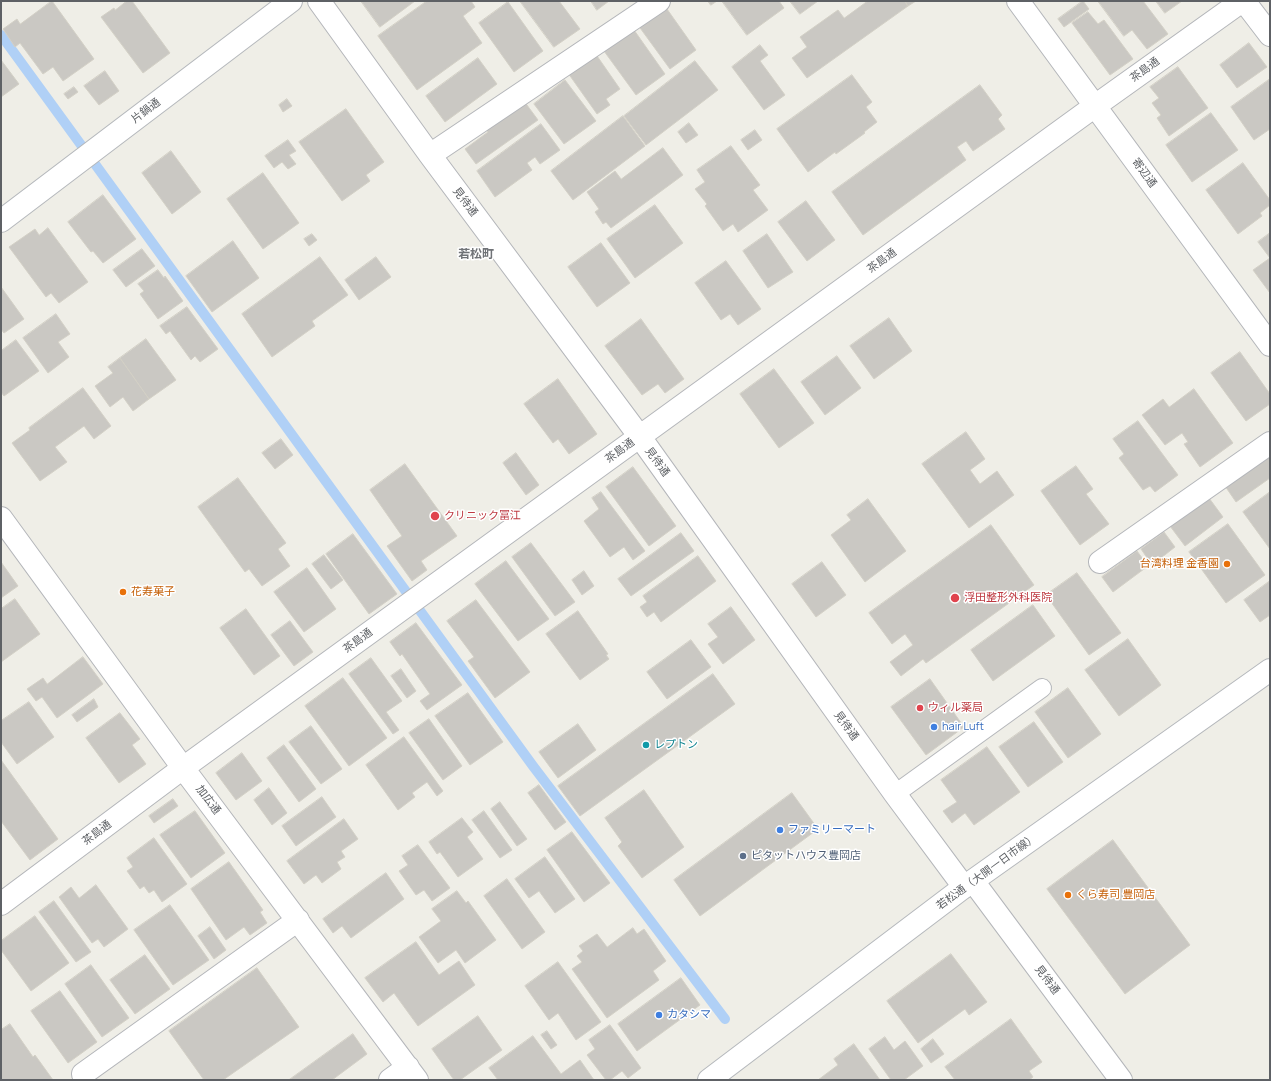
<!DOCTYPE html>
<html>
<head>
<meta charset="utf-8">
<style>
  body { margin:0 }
  #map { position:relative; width:1271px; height:1081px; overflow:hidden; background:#efeee7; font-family:Manrope,sans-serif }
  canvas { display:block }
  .frame { position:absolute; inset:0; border:2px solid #5e6165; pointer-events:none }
</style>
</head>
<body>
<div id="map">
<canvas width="1271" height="1081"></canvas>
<div class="frame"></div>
</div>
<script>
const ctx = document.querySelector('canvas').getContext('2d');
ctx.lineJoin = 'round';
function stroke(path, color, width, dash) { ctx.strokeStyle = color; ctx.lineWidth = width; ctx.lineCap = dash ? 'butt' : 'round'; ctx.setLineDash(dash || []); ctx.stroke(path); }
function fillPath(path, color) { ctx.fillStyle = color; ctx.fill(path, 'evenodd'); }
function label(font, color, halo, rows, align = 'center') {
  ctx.font = font + ' Manrope,"Noto Sans JP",sans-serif'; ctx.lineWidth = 3; ctx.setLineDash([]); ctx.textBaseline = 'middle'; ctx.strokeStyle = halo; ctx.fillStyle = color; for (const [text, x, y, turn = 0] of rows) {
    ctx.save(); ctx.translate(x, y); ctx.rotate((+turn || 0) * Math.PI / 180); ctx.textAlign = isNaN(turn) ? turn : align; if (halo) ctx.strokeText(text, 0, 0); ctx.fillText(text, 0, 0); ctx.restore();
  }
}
stroke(new Path2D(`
  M1,35l532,731 192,253`), '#b0d0f6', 10);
const building = new Path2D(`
  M52,1l42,58 -31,22 -10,-14 -10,7 -23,-31 -5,4 -12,-18 14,-10 3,5z
  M127,1h5l38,52 -27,20 -42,-56 13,-9 1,2z
  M361,1h54l-35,26z
  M427,1h44l4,6 -12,9 19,27 -65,47 -39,-54z
  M520,1h39l21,28 -26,18z
  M591,1h18l-12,9z
  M708,1h9l-6,4z
  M722,1h57l5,7 -37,27z
  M790,1h28l-18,13z
  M868,1h37l3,5 -101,72 -15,-20 15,-11 -7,-10 38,-27 6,8z
  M905,1h11l-8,5z
  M1083,1l6,8 -25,18 -6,-8z
  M1098,1h45l25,33 -21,15 -15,-19 -8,6z
  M1156,1h26l-17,12z
  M508,2l35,49 -29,21 -35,-49z
  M662,2l34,48 -26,19 -35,-48z
  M1088,12l10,12 6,-4 29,39 -23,16 -38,-52z
  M634,30l31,44 -29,21 -32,-44z
  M1249,43l18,24 -30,21 -17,-23z
  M760,45l8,10 -8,6 25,34 -21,15 -32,-43z
  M595,53l25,36 -14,10 4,6 -13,9 -29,-41z
  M478,58l19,26 -52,38 -19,-26z
  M1,60l18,24 -18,13z
  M695,61l23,29 -72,55 -22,-29z
  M1178,67l30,41 -39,28 -12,-18 4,-3 -9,-12 7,-5 -9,-11z
  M105,71l14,20 -20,14 -15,-19z
  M852,75l20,27 -6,5 11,15 -13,10 1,1 -29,21 -1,-2 -27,20 -31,-43z
  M1270,79v50l-16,11 -23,-33z
  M565,80l31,41 -32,23 -30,-40z
  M980,85l22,30 -4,4 7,10 -32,22 -7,-10 -9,6 9,13 -103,75 -31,-43z
  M74,87l4,5 -10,7 -4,-5z
  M287,99l5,7 -9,6 -4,-7z
  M524,101l14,19 -62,44 -11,-15 23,-17 -2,-3z
  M346,109l38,53 -18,13 4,6 -28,20 -43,-59z
  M1211,113l27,37 -46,32 -26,-37z
  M623,116l22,30 -72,54 -22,-29z
  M689,123l9,12 -12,8 -8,-11z
  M541,124l19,26 -20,14 -5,-7 -8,6 5,7 -37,27 -18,-26z
  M755,130l7,10 -14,10 -7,-10z
  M288,140l8,11 -7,4 7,9 -8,5 -6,-7 -8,6 -9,-12z
  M731,146l29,39 -7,5 15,20 -30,22 -5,-8 -10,7 -18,-25 2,-2 -12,-15 10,-7 -8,-12z
  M663,148l20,27 -72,53 -5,-6 -3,2 -8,-12 4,-3 -12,-17 28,-21 6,8z
  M171,151l30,41 -29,22 -30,-41z
  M1243,163l27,37v5l-10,8 2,3 -24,18 -32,-44z
  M263,173l36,50 -36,26 -36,-50z
  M103,195l33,44 -33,24 -10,-12 -2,1 -23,-30z
  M806,201l29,39 -28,21 -29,-39z
  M655,205l28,38 -48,35 -28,-39z
  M48,228l40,54 -29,21 -8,-10 -5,4 -37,-50 26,-18 4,6z
  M1270,233v60l-17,-23 17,-12 -12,-16z
  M312,234l5,6 -8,6 -5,-7z
  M767,234l26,38 -25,16 -25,-37z
  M233,241l26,37 -47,34 -26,-36z
  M601,243l29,40 -33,24 -29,-40z
  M142,249l13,17 -29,21 -13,-17z
  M320,257l28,38 -36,26 3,5 -43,31 -30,-43z
  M376,257l15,20 -32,23 -14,-20z
  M726,261l35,48 -23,16 -8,-11 -9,6 -26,-37z
  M158,270l6,8 1,-2 18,25 -25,18 -18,-25 4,-3 -6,-7z
  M1,287l23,32 -20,14 -3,-4z
  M187,307l31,42 -18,13 -5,-6 -4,4 -21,-29 -4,3 -6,-8z
  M56,314l14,20 -12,8 11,15 -21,16 -25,-35z
  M889,318l23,33 -38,28 -24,-33z
  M641,319l43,60 -19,14 -7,-9 -16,11 -37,-49z
  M146,339l30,41 -27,19 -29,-41z
  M16,340l23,31 -35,25 -3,-4v-41z
  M1240,352l30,42v10l-24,17 -35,-48z
  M837,356l24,32 -36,27 -24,-33z
  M120,358l29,41 -16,12 -10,-14 -13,10 -15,-21 18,-13 -5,-6z
  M774,369l40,54 -35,25 -39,-54z
  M558,379l39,55 -28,20 -11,-15 -5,4 -29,-39z
  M83,388l28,38 -17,13 -10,-13 -29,21 12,15 -27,19 -28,-38 18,-13 -1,-2z
  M1194,389l39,54 -33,24 -16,-23 4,-2 -6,-9 -17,12 -23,-30 21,-16 6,8z
  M1138,421l40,54 -23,17 -5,-6 -7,4 -24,-32 5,-4 -11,-15z
  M966,432l19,27 -15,11 10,14 17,-13 17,24 -45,33 -47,-64z
  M281,439l12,16 -18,14 -13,-16z
  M516,453l23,32 -13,10 -23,-32z
  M1270,454v24l-34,24 -11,-16z
  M405,464l52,72 -36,25 6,9 -15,11 -25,-35 15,-10 -32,-46z
  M1076,466l17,23 -7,5 23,30 -29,21 -39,-54z
  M633,467l43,59 -27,20 -43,-59z
  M238,478l48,65 -8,6 12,17 -28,20 -13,-17 -4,3 -47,-65z
  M601,492l44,59 -12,9 -9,-13 -14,10 -26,-36 15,-12 -7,-11z
  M1270,492v57l-27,-37z
  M1209,498l14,19 -38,29 -15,-20z
  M868,499l38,52 -41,31 -34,-47 20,-15 -4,-5z
  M1228,524l37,51 -39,28 -37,-51z
  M991,525l43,60 -108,78 -3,-4 -22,17 -11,-14 23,-17 -8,-11 -13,10 -23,-31z
  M1164,532l11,15 -23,18 -11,-16z
  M681,533l13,18 -63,45 -13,-17z
  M353,534l44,60 -28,20 -43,-60z
  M531,543l44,59 -20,14 -43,-59z
  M1137,551l11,15 -35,26 -11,-15z
  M324,555l19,25 -12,9 -19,-25z
  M698,556l18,25 -55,41 -7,-10 -7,5 -7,-10 7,-5 -4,-6z
  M506,561l43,58 -31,22 -43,-57z
  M1,562l17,24 -17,12z
  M822,562l24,33 -30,22 -24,-33z
  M307,568l29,41 -32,23 -30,-40z
  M584,571l10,15 -12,9 -10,-15z
  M1077,573l44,60 -32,22 -43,-60z
  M1270,581v34l-10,7 -16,-22z
  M15,599l25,35 -39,28v-53z
  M476,600l54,72 -35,26 -27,-37 6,-4 -27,-36z
  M1033,605l22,31 -62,45 -22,-31z
  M731,607l24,33 -32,24 -15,-20 10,-7 -10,-13z
  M246,609l34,47 -26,19 -34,-47z
  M578,611l30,43 -2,1 3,4 -29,21 -34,-46z
  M290,621l23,31 -19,14 -23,-31z
  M416,623l46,62 -35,25 -7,-9 10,-7 -28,-40 -2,2 -10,-14z
  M1128,639l33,46 -42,31 -34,-46z
  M691,640l20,27 -44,32 -20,-27z
  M83,657l20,27 -46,34 -15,-21 -6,4 -9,-12 16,-11 4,6z
  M371,658l31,43 -16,11 13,18 -6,4 -44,-60z
  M401,669l15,22 -9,7 -16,-22z
  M713,674l22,30 -155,112 -22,-30z
  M343,678l44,60 -38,28 -44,-60z
  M930,679l34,48 -38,28 -35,-48z
  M1068,688l33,46 -33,24 -33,-46z
  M468,693l35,49 -33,23 -35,-49z
  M94,699l4,8 -21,15 -5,-7z
  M29,702l25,35 -37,27 -16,-22v-21z
  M120,713l20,26 -8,6 14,19 -27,19 -33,-45z
  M429,719l33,47 -19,14 -34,-47z
  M1034,722l29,40 -35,25 -29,-40z
  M578,724l18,26 -38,28 -19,-26z
  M311,726l31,43 -21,15 -32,-42z
  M404,737l39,54 -6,5 -10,-14 -15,11 3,4 -17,13 -32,-45z
  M284,745l32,44 -17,13 -32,-44z
  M987,747l33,45 -46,33 -9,-12 -13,10 -9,-12 14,-9 -16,-22z
  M242,753l20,28 -26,19 -20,-27z
  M1,760l57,79 -28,21 -29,-39z
  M539,785l27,37 -11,8 -27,-37z
  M269,788l18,25 -15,12 -18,-25z
  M644,790l40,57 -42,31 -24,-32 4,-4 -17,-24z
  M792,793l26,36 -118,87 -26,-36z
  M322,797l14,20 -40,29 -14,-20z
  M173,799l5,7 -24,17 -5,-7z
  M500,802l27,37 -10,7 -26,-37z
  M195,811l30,42 -34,25 -31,-43z
  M484,811l28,39 -12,8 -28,-38z
  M462,818l11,14 -6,5 16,22 -25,18 -18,-25 -3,2 -8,-12z
  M344,819l14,20 -17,12 4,6 -8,5 4,7 -19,14 -6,-8 -12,9 -17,-23z
  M572,832l38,51 -26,19 -37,-52z
  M154,838l33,46 -25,18 -8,-12 -5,3 -5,-7 -4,3 -13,-18 6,-4 -6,-9z
  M1113,840l77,105 -65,49 -78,-105z
  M418,845l32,43 -18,13 -8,-11 -8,5 -17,-24 9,-6 -6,-9z
  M545,857l30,42 -20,14 -16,-22 -10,7 -14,-19z
  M229,862l34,48 -3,2 7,11 -17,12 -6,-8 -18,13 -35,-51z
  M386,873l18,26 -53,39 -9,-12 -9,7 -10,-14z
  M507,879l38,53 -23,17 -38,-53z
  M96,885l32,44 -24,18 -6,-8 -6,4 -33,-46 12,-10 8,11z
  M457,891l9,12 2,-2 28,39 -31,23 -9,-13 -18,13 -19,-26 22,-16 -9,-12z
  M54,901l37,51 -15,10 -37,-50z
  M170,905l39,55 -36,25 -39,-55z
  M35,916l34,47 -38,28 -30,-41v-9z
  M210,927l16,23 -12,9 -16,-23z
  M633,928l4,6 7,-5 22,32 -13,10 6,9 -52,38 -35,-49 10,-7 -5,-6 6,-5 -4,-5 18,-12 10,13z
  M416,942l23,33 20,-14 16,24 -57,41 -24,-33 -11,9 -18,-24z
  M951,954l36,48 -18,13 -4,-6 -47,34 -31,-42z
  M145,955l25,34 -35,25 -25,-34z
  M558,962l43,60 -25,18 -18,-27 -9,7 -24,-34z
  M91,965l38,53 -27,19 -37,-53z
  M257,968l42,59 -76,53h-19l-35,-49z
  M681,978l19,27 -63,46 -19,-27z
  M60,991l37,51 -29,21 -37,-52z
  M478,1016l24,34 -42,30h-6l-22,-31z
  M1011,1019l31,43 -13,9 4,6 -4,3h-74l-10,-13z
  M10,1024l23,33 2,-2 18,25h-52v-50z
  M610,1025l31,43 -13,10 -6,-7 -12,9h-4l-19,-25 8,-6 -6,-9z
  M547,1031l10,14 -6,4 -10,-14z
  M353,1034l14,20 -35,26h-43z
  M533,1036l28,38 19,-14 14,20h-96l-9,-12z
  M885,1037l9,13 11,-9 18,25 -19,14h-13l-22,-31z
  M933,1039l11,15 -13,9 -10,-14z
  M854,1044l26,36h-62l20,-15 -4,-6z`);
fillPath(building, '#cac8c3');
stroke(building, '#d3d0c6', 1);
const lane = new Path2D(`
  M895,794l147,-106`);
const street = new Path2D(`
  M319,1l111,154 210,282 255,357 69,93
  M1018,1l252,344
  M1244,1l26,34
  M430,155l229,-154
  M1,518l182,250 234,312
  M1100,562l170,-119
  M973,881l148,199
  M1,904l182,-136 912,-662 147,-105
  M83,1074l215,-154
  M390,1080l18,-13`);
const secondary = new Path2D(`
  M1,221l290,-220
  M709,1080l255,-193 306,-217`);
stroke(lane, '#b4b6ba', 20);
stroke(street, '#b4b6ba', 24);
stroke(secondary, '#b5b8bc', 24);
stroke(lane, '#fff', 18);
stroke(street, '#fff', 22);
stroke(secondary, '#fff', 22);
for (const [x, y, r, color] of [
  [435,516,5,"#e0444e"],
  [1227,564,4,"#e8710a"],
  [123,592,4,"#e8710a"],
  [955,598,5,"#e0444e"],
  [920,708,4,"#e0444e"],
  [934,727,4,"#3f7fe0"],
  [646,745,4,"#0f9aa8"],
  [780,830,4,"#3f7fe0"],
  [743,856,4,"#5c6f8a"],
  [1068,895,4,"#e8710a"],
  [659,1015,4,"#3f7fe0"]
]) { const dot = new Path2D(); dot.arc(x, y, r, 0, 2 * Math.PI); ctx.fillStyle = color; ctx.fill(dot); stroke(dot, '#fff', 1.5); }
label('11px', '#5e6165', '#fff', [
  ["茶島通",1145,70,-36],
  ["片鍋通",146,111,-37],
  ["寄辺通",1144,173,54],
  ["見待通",465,202,53],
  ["茶島通",882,261,-36],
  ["茶島通",620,451,-36],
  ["見待通",657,462,54],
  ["茶島通",358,641,-36],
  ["見待通",846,726,54],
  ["加広通",208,800,53],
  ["茶島通",97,833,-37],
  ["若松通（大開一日市線）",987,872,-36],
  ["見待通",1047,980,53]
]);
label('11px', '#be3a42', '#fff', [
  ["クリニック冨江",444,516],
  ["浮田整形外科医院",964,598],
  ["ウィル薬局",928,708]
], 'left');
label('11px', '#c56008', '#fff', [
  ["台湾料理 金香園",1219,564,"right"],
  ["花寿菓子",131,592],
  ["くら寿司 豊岡店",1076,895]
], 'left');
label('11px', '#366cbe', '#fff', [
  ["hair Luft",942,727],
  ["ファミリーマート",788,830],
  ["カタシマ",667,1015]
], 'left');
label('11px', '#0d838f', '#fff', [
  ["レプトン",654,745]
], 'left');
label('11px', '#4e5e75', '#fff', [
  ["ピタットハウス豊岡店",751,856]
], 'left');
label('bold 12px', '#707377', '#fff', [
  ["若松町",476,255]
]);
</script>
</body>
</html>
